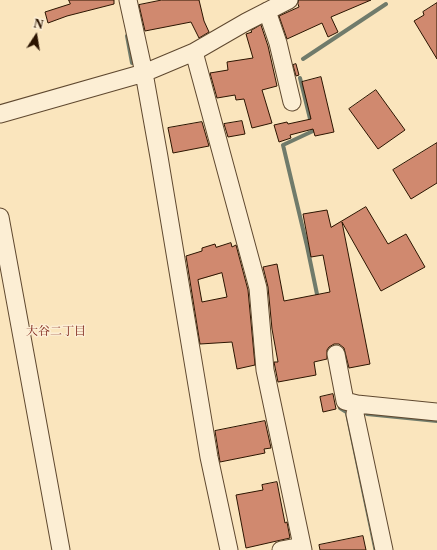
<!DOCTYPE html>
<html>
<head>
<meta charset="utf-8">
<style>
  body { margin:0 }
  #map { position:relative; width:437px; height:550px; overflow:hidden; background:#fae5bd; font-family:"Libre Caslon Text",serif }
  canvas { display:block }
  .north { position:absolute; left:16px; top:16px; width:40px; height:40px; -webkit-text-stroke:3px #fceed4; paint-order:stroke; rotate:12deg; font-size:11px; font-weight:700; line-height:16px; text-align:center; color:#2b1400 }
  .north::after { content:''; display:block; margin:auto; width:14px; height:18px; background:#2b1400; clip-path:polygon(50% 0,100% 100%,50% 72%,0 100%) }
</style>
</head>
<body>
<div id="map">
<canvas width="437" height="550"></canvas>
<div class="north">N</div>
</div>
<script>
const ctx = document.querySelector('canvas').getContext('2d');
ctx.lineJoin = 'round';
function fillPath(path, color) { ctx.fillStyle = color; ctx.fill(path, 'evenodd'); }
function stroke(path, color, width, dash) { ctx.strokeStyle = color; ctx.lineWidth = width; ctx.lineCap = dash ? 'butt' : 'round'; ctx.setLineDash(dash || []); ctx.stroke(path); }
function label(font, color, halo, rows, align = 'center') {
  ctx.font = font + ' "Libre Caslon Text","Noto Serif JP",serif'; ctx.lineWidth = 3; ctx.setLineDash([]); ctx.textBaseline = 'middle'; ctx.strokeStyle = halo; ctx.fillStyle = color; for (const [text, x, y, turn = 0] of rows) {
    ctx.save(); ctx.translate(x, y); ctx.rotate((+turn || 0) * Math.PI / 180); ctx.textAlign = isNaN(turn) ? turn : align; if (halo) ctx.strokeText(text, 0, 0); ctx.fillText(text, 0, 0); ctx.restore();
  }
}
const water = new Path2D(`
  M349,406l31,144h-6l-29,-139z`);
fillPath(water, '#9ebfb2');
stroke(water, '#707b6b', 1);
stroke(new Path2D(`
  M127,36l5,27
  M303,59l83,-55
  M300,78l13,53 -30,14 24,101 11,53
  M339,402l1,6 8,5 1,2
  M367,414l70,7`), '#707b6b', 4);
const building = new Path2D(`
  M69,0h45v4l-47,12 -19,7 -3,-11 25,-8z
  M162,0h37l5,21 5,11 -10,6 -8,-16 -46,9 -6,-26z
  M299,0h72l-40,17 7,15 -10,5 -6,-14 -35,16 -8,-23 20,-9 -1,-3z
  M437,3v56l-23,-38 10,-6 -1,-3z
  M261,25l7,21 9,40 -15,4 10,33 -20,5 -8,-29 -8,1 -1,-5 -18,3 -7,-25 18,-3 -1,-8 26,-4 -7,-24 6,-2 -1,-1z
  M296,64l3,11 -3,1 -3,-11z
  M321,77l13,55 -19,4 -2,-7 -23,6 1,3 -12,4 -5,-17 13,-3 1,2 23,-5 -9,-37z
  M376,90l29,40 -27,19 -29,-40z
  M242,121l3,13 -17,3 -4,-13z
  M202,122l7,24 -36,7 -5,-25z
  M437,143v40l-26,16 -18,-29z
  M366,207l22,37 18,-10 19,33 -44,24 -39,-69 28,142 -21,4 -5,-20 -5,-4h-5l-5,3 -2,3v9l-13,3 2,13 -38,7 -4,-20h4l-6,-33 -4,-42 -5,-20 14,-3 7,37 46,-9 -7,-37 -12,2 -8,-43 24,-4 4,17z
  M231,243l1,4 4,-2 12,45 7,75 -18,4 -5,-27 -32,2 -14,-88 16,-5v-3l13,-4 1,3zM222,273l5,24 -25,5 -4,-22z
  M333,394l3,15 -13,3 -3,-15z
  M265,421l6,27 -7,1 1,4 -45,9 -5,-31z
  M277,482l8,41 2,-1 3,16 -44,10 -10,-53 27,-5 -1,-5z
  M363,536l3,14h-46l-1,-5z`);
fillPath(building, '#d0896f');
stroke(building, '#2b1400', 1);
const minor = new Path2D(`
  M128,0l16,73 15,84 50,300 20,93
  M267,11l11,32 14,59
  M194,52l64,236 7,82 38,180
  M0,114l144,-41 50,-21 52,-30 43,-22
  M0,217l61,333
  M336,354l9,47 12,3
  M281,550l21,-4
  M384,550l-29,-136 2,-10 80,8`);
stroke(minor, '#5f482f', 19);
stroke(minor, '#fceed4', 17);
label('12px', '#7a1f14', '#fceed4', [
  ["大谷二丁目",56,332]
]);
</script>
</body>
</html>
